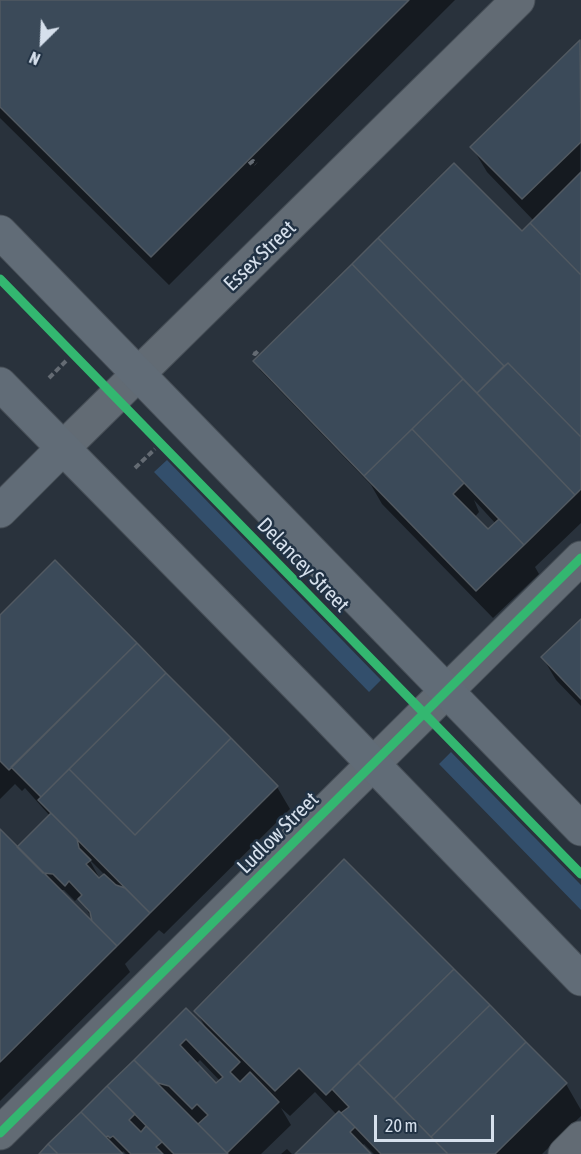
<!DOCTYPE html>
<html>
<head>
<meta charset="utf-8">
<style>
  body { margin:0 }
  #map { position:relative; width:581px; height:1154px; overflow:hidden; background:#29323c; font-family:"Asap Condensed",sans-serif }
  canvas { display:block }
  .north { position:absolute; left:12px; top:12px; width:60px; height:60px; -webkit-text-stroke:4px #213244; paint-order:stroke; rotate:204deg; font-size:16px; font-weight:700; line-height:24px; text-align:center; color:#d6e0ec }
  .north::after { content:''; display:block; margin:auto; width:21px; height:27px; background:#d6e0ec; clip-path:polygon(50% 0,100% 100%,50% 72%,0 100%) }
  .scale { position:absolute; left:374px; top:1115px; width:120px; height:27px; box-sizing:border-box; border:3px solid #d6e0ec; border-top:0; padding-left:8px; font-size:18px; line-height:21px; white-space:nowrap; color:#d6e0ec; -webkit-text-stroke:4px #213244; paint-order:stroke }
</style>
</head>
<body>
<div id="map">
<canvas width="581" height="1154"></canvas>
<div class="north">N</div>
<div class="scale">20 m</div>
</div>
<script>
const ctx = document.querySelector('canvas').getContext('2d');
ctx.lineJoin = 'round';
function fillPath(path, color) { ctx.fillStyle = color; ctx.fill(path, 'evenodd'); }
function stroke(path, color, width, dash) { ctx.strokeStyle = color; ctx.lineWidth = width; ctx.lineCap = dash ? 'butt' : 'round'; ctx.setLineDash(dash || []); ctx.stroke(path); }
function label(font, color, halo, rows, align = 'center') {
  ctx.font = font + ' "Asap Condensed",sans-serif'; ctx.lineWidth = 5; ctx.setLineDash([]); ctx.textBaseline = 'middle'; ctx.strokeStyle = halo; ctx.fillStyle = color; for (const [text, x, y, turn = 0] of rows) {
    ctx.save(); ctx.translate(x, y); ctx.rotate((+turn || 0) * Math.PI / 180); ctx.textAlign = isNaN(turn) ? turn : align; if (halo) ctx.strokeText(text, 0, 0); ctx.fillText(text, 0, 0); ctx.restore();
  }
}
fillPath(new Path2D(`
  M167,460l214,220 -12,12 -215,-220z
  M451,752l130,133v25l-142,-146z`), '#334f6c');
fillPath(new Path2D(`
  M0,0h455l-286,285 -169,-167z
  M580,42l1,481 -46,44 4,7 -46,44 -111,-114 -11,-19 -111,-115 -5,-9 123,-121 144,-7 12,-12 -47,-49 -15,-25zM474,500l22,24 -8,8 -14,-14 5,-6z
  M55,563l222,224 13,22 -126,125 -5,-4 -34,34 5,8 -130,129v-270l17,17 33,-32 -25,-28 -3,3 -7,-7 -15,15v-182zM90,860l15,15 -5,4 -10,-18zM58,890h6l11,11 4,-4 14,23 1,6z
  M581,621v85l-25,-26 -13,-22z
  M453,970l113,114 15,26v6l-39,38h-168l-10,-10 -3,3 7,7h-70l39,-39 -22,-23 -25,24 -9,-8 10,17 -30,29h-135l-3,-3 -2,3h-80l94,-93 71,-33 -10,-17zM200,1060l20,21 -4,4 -20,-21z
  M287,1149l5,5h-11z`), '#0007');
const building = new Path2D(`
  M0,0h409l-258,257 -151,-150z
  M580,40l1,102 -59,57 -52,-52z
  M454,163l68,68 8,-8 51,52v162l-73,-74 -4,3 -126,-128z
  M581,172v103l-51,-52z
  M378,238l126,128 -27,27 -125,-129z
  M352,264l111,115 -99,97 -111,-115z
  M508,363l73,74v52l-6,6 -98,-102z
  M463,379l112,116 -51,50 -112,-116z
  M412,429l52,54 -11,11 35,35 11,-10 25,26 -48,46 -112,-115z
  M55,560l82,83 -128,127 -9,-9v-146z
  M581,619v80l-40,-42z
  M137,643l29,30 -125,124 -30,-30z
  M166,673l65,65 -96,97 -66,-66z
  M231,738l47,48 -128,127 -112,-113 31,-31 66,66z
  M51,813l26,26 2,9 12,12 -5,4 13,14 5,-4 12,11 9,3 25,25 -33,33 -25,-25 -2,-9 -12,-13 4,-4 -13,-14 -4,5 -12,-12 -10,-1 -26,-26z
  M0,829l117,117 -117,116z
  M344,859l110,110 -128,126 -27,-27 -24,23 -81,-80z
  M454,969l36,36 -96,94 -36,-36z
  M490,1005l36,37 -95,95 -37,-38z
  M186,1008l54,54 -10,10 10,10 10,-10 29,30 -52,51 -29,-29 10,-9 -11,-11 -5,5 -23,-23 -11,-3 -24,-23zM186,1039l37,38 -7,6 -36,-38z
  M526,1042l41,41 -72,71h-47l-17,-17z
  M134,1060l94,94h-54l-67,-68z
  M358,1063l73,74 17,17h-67l-26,-27 -14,-14 8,-6 -17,-18z
  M107,1086l28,28 -6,6 12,12 5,-6 16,16 -6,5 7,7h-32l-18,-18 -3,2 -2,-2 -2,1 -25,-25z
  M339,1111l16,16 -5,5 21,22h-76z
  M81,1112l42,42h-65l-10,-10z
  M48,1144l10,10h-19z`);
fillPath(building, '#3b4a59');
stroke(building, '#515961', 1.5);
const street = new Path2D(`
  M63,448l455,-448
  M0,1133l581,-575
  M565,1154l16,-16`);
const primary = new Path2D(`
  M0,232l581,597
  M0,384l316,321 265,274
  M0,511l63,-63`);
stroke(street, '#464e56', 35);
stroke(primary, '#464e56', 35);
stroke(new Path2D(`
  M249,164l4,-3 3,3
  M253,353l2,1 3,-3
  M49,378l18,-18
  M135,468l20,-19`), '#646b73', 4, [6, 3]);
stroke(street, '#626b74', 33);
stroke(primary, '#616c77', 33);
stroke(new Path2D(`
  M0,279l581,595
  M0,1133l581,-575`), '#33b770', 9);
label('21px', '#d6e0ec', '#213244', [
  ["Essex Street",260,256,-44],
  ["Delancey Street",303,565,46],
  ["Ludlow Street",278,833,-45]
]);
</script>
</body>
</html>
